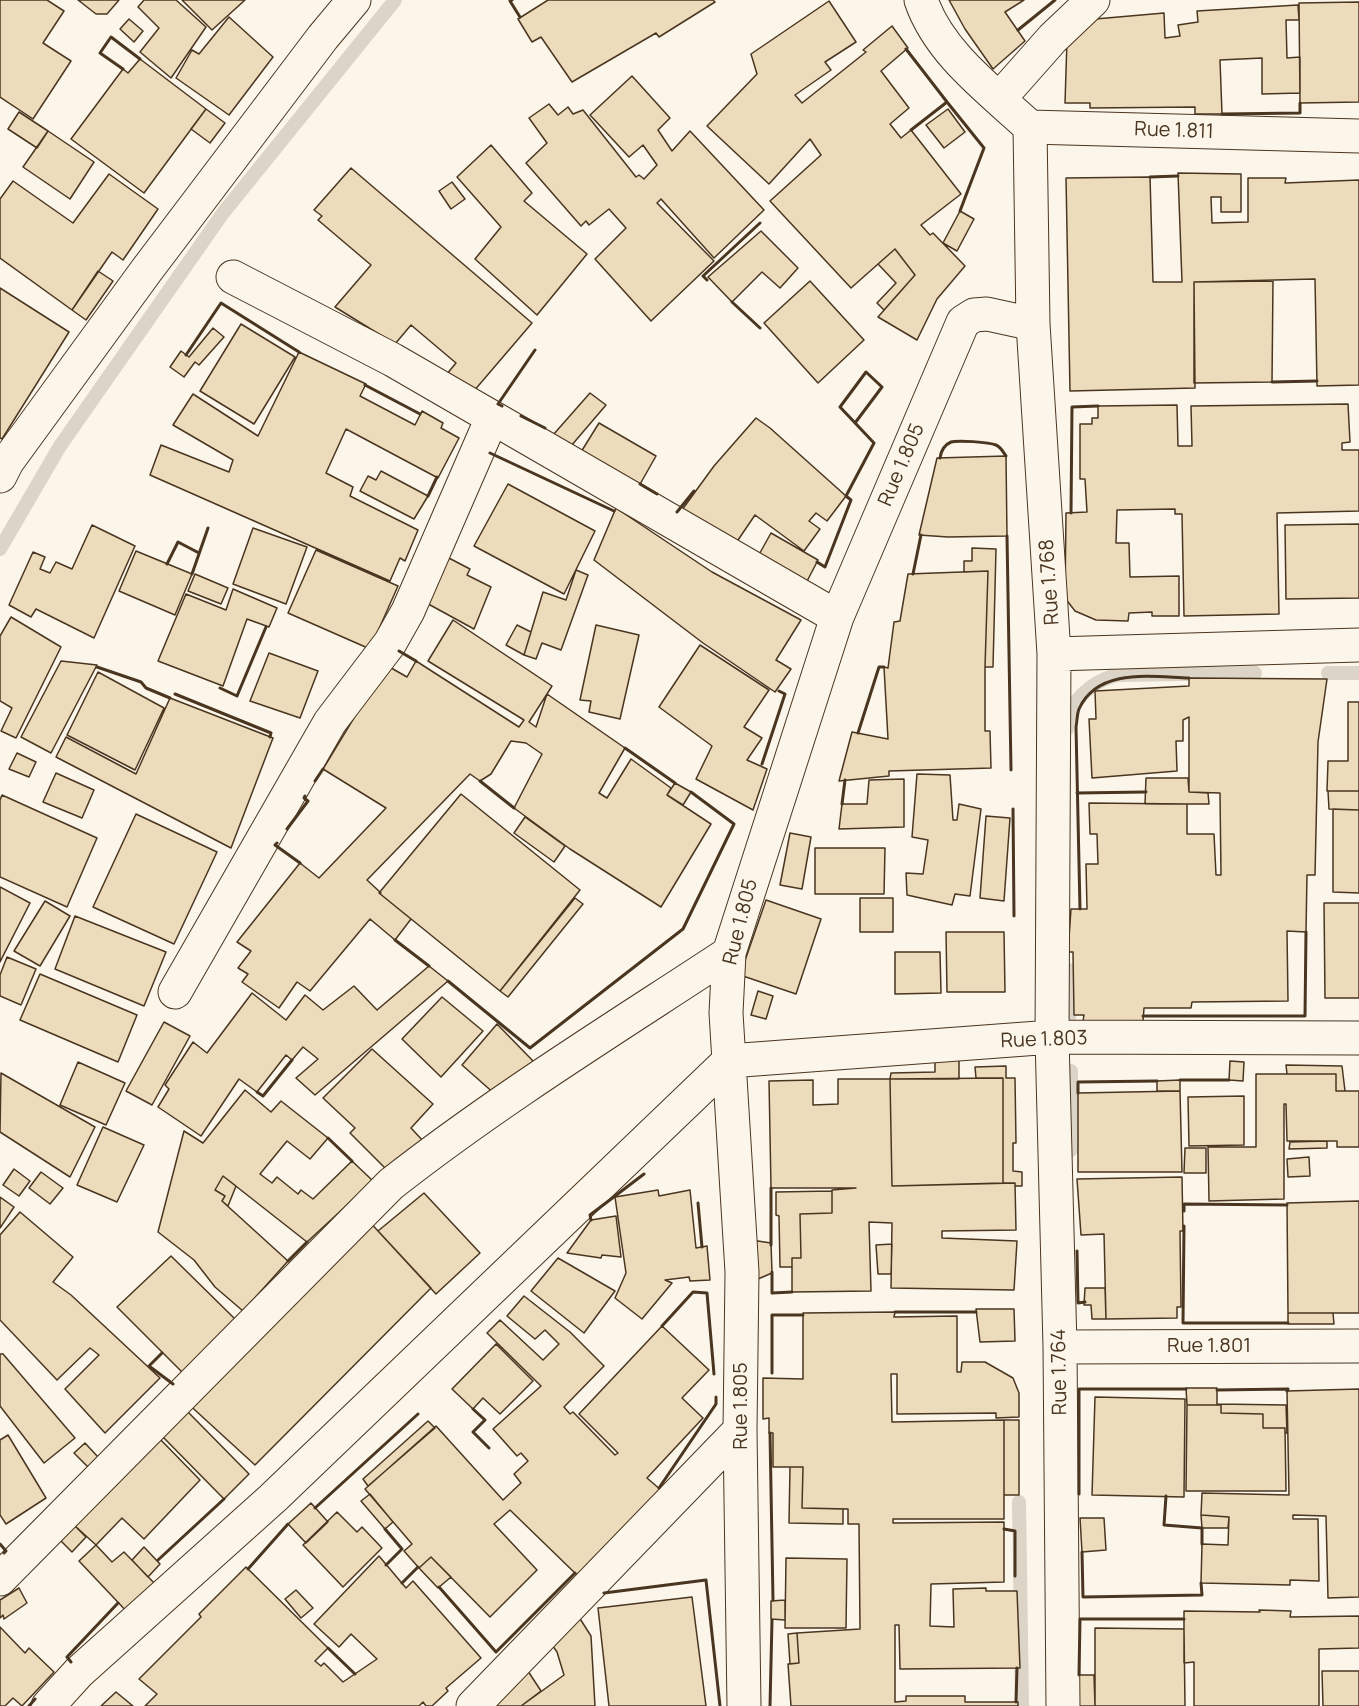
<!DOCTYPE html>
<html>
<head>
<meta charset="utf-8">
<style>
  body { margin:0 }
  canvas { display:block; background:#fbf6e9 }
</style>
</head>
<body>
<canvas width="1359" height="1706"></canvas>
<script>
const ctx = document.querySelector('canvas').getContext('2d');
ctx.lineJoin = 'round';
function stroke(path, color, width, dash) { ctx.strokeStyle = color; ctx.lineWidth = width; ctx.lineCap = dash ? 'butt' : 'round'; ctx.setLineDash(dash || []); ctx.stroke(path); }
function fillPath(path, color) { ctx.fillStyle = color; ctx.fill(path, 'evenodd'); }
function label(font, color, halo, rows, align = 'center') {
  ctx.font = font + ' Manrope,sans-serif'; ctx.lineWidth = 4.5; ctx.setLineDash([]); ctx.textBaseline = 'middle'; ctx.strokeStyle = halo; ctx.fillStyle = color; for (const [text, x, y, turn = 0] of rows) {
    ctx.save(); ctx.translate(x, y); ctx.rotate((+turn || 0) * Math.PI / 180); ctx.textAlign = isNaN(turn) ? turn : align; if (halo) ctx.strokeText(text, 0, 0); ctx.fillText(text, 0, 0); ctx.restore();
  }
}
stroke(new Path2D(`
  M0,549l60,-103 163,-233 172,-213
  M1328,673h31
  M1067,729c0,-28 25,-47 49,-54l139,-2
  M1069,970v64
  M1071,1071v79
  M1019,1502l3,204`), '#dcd4c6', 14);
const building = new Path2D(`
  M0,0h47l17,11 -21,32 28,18 -38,58 -33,-22z
  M78,0h41l-12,14h-11z
  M144,0h32l30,27 -35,51 -31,-26 19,-24 -21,-21z
  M182,0h63l-33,30z
  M548,0h165l2,2 -56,35 -3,-4 -84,49 -31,-45 -9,5 -14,-23z
  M949,0h75l-19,12 20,29 -32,28 -28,-40z
  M829,1l27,41 -31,20 6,8 -36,25 7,8 64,-51 -3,-2 29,-24 16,22 -27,23 28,37 -19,16 11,14 10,-8 50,64 -40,31 9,10 3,-2 32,33 -28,33 -20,41 -39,-23 37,-42 -20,-26 -44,39 -81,-87 51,-46 -11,-16 -41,45 -62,-58 50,-52 -6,-20z
  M1359,2v100l-59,1 -1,-100z
  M1298,5l1,15h-13l1,38 13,-1v36l-38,1v-36l-42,2 2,54h-27v-7l-105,1v-5h-25l2,-63 17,-20 80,-7 1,25 15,-2 -2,-11 20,-3 -1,-11z
  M229,17l44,40 -44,58 -53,-37 16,-28 7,4z
  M129,19l14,12 -9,11 -14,-13z
  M140,59l66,50 -62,84 -73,-54 52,-70 5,4z
  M632,76l38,42 -12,12 14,21 18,-20 74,79 -50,48 -53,-59 -4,4 57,58 -63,60 -56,-62 31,-31 -17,-19 -20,16 -3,-4 -5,5 -55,-63 21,-20 -18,-25 20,-14 9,11 10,-8 5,7 10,-4 53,67 3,-2 5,4 13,-14 -14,-20 -14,12 -39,-42z
  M206,109l19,14 -15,20 -19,-14z
  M948,109l17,23 -21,16 -18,-23z
  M19,112l29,19 -11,17 -29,-19z
  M48,131l46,31 -24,37 -47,-32z
  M491,145l41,48 -8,8 63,53 -50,61 -62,-56 26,-32 -44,-50z
  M351,168l181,155 -59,69 -27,-17 10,-12 -45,-38 -16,19 -60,-37 36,-42 -53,-45 4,-4 -8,-6z
  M1178,173l63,1v38h-20v-15h-10l1,26 36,-1v-44h38l-1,5 74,-3v205l-42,1 -2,-107 -121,3 1,106 -125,3 -4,-213 84,-1 3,105h29z
  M109,174l49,35 -35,51 -11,-8 -40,58 -72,-52v-59l13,-18 60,42z
  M452,182l13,17 -14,10 -12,-18z
  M960,211l14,8 -17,32 -14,-8z
  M761,231l37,37 -18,20 -18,-16 -30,30 -24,-25z
  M895,249l20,26 -31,35 -7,-7 19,-20 -18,-19z
  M98,271l15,10 -27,39 -14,-10z
  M810,281l54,59 -46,43 -54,-60z
  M1273,281l-1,101 -78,1v-101z
  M0,288l69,44 -67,107 -2,-1z
  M241,324l54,33 -41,67 -54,-33z
  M213,328l11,9 -25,28 -4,-3 -11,15 -14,-10 11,-16 8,6z
  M299,352l67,32 -6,12 55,29 7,-14 21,12 -2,5 18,10 -21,40 -92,-49 -20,44 27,14 -3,9 68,34 -13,31 -5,-3 -10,23 -240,-106 11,-30 68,27 4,-12 -60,-35 20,-31 65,42z
  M590,393l16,12 -35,41 -18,-11z
  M1348,404l2,38 -8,1v7h17v61l-82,2 2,101 -95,2 -2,-102h-7v-5l-58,1 -1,33h13l1,34 49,-1v40h-27v-4l-23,1 -1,8 -32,-1 -21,-9 -10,-13 1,-85 21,-1 -2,-33h-5v-55h12v-6h6v-12l79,-1 1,41h14l-1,-40z
  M756,418l14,10 76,68 -19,25 -11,-8 -7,8 11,8 -16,22 -49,-36 -21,31 -55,-32 35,-48z
  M599,423l57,33 -17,30 -58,-34z
  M1006,456l1,80 -59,1 -29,-2 18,-77z
  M381,471l47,25 -14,23 -54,-28 8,-15 8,4z
  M508,484l87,47 -31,63 -90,-48z
  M616,508l96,64 89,48 -25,40 15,9 -16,23 -72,-49 -109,-83z
  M1359,524v74l-73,1 -1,-74z
  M92,525l43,21 -41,92 -58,-29 -5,8 -22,-12 24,-53 12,5 -5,12 10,4 6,-11 16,7z
  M253,528l54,19 -21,57 -53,-20z
  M771,533l47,27 -15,29 -47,-29z
  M972,548l24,1 -3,118h-8l3,-96 -24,1v-11h8z
  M316,550l82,36 -28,63 -82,-36z
  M136,551l56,23 -17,41 -56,-24z
  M443,555l27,14 -3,6 24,12 -17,42 -53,-29z
  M576,570l12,5 -27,75 -19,-7 -6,16 -12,-4 19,-63 23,8z
  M988,571l-3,96v64h5l1,37 -102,3v5l-50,5 13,-49 36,7 -4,-72 4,1 6,-46 6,-1 8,-47z
  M195,574l33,14 -7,16 -33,-13z
  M233,589l44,19 -8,19 -22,-8 -24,67 -65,-25 28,-67 40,16z
  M11,617l50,30 -45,91 -15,-7 11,-23 -12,-7v-65z
  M453,620l99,66 -5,8 78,54 -26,45 8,5 24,-39 40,29 -4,7 44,29 -50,83 -91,-58 -56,-41 28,-54 -16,-11 -15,-2 -20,33 -11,7 -10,-7 -103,106 14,13h-2l32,26 -16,21 -25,-21 -60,72 -13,-9 -18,26 -37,-26 6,-8 -10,-6 13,-17 -14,-9 63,-79 19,15 67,-70 -63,-39 63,-104 21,12 9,-16 103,66 5,-7 -96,-59zM547,694l-11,33 -7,-5z
  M517,625l14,7 -7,23 -18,-10z
  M596,625l43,10 -19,84 -31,-7 2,-11 -11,-1z
  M700,645l69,45 -25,37 18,11 -15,22 20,9 -14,41 -57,-31 16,-33 -53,-39z
  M269,653l49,18 -18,47 -50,-17z
  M61,661l36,4 -46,88 -30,-16z
  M98,672l66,36 -29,62 -68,-35z
  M1189,678l138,1 -9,63 -3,133h-8l-1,57 -19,-1 1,70 -96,1 -1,6h-47l-1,13h-60l1,-6h-10l-1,-63h-5l3,-43h16l-1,-45h12l-1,-30h-7l-1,-31 98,1v30h27l2,41h5l-1,-82 -31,-1v-75l-6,3v21h-7l1,30 -85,7 -3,-59h7l-1,-28 94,-5z
  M170,698l103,40 -42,110 -175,-91 10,-20 70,37z
  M1348,702h11v89h-32l1,-30h20z
  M17,753l19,9 -7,15 -20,-8z
  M56,773l38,17 -12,28 -39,-16z
  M917,774l33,1 3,45h4l2,-16 22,5 -11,87 -15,-2 -3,11 -45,-10 -1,-22 17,1 5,-34 -16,-3z
  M1146,778h42l1,14 19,1 1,11h-64z
  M904,779v48l-65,2 3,-25h25l2,-24z
  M675,783l16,9 -8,13 -16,-10z
  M1328,791h31v19l-30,-1z
  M461,794l119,96 -80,101 -121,-98z
  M2,795l95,43 -30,69 -67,-30v-77z
  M1333,809l26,1v83l-26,-1z
  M136,814l81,38 -43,92 -81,-37z
  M986,816l24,2 -6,83 -24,-3z
  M525,817l40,29 -11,16 -40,-29z
  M790,833l21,4 -9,52 -22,-4z
  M815,848h70l-1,46h-69z
  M0,887l30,16 -30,59z
  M575,898l8,6 -75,93 -8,-6z
  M860,898h33v34h-33z
  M766,900l55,19 -25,75 -56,-19z
  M45,901l25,15 -30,50 -26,-15z
  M1324,903h35v95h-34z
  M75,916l91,36 -22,54 -89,-37z
  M946,932h58l1,60h-58z
  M895,952h45l1,41 -46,1z
  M7,957l29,12 -15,36 -21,-9v-21z
  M429,966l19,15 -133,114 -19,-17 22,-19 -15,-12 -11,13 -6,-5 -29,37 -18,-13 -38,57 -43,-29 11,-18 -4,-4 28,-43 14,11 45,-60 34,27 19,-25 18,15 31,-24 23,24z
  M40,974l97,41 -19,47 -98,-42z
  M758,991l15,5 -7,23 -15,-4z
  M442,997l41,34 -42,46 -39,-38z
  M164,1022l26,14 -38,69 -26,-14z
  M497,1024l37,38 -38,33 -34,-30z
  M372,1049l61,55 -22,24 13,14 -35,30 -39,-39 5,-5 -32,-30z
  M959,1060v19h-69l1,-6 44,-1v-11z
  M1230,1061l14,1 -1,19 -14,-1z
  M78,1062l47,21 -19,42 -46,-20z
  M1286,1065l56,1 3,25h-9v-17h-49z
  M1006,1066v12h9l1,65h-3v28l9,1v14h-7v-3h-12v-105h-27l-1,-11z
  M1,1073l94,54 -25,50 -70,-45z
  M1256,1074h80v17h23v56h-22v-6h-50l-1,-37h-2v95l-75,2 -1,-54h48z
  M1003,1078v105l-111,3 -2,-107z
  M838,1079h52l2,107 123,-3 1,47 -74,1v7l75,3 -3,49 -123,-2 1,-65 -23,-1 2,69 -79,1v-34h9l-1,-44 32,-1v-23l24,-2h-85l-2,-107 44,-1v25l25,-1z
  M1180,1080v11h-23v-10z
  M245,1090l26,22 10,-11 47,37 -18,21 -23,-18 -27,33 12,9 5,-6 21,17 3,-4 12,9 39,-38 21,20 -66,61 -84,-66 -8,14 10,6 -3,5 66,60 -45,50 -28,-24 -21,-27 -36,-28 26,-101 19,12z
  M1180,1091l2,81h-104v-79z
  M1244,1096v49l-55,1 -1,-49z
  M103,1127l41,18 -27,57 -40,-17z
  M1327,1141v7l-38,1 1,-7z
  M1185,1148h21v25h-22z
  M1309,1157l1,19 -22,1 -1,-18z
  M14,1169l16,12 -11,15 -16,-11z
  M41,1172l22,16 -13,16 -21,-16z
  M223,1176l13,10 -8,20 -6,-5 3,-5 -10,-6z
  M1182,1177l1,54h-3l1,76h-4v11l-71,1 -2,-85 -23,1 -4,-56z
  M658,1190l1,6 31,-6 6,58 11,-2 3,34 -20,1 -1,-4 -24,3 7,3 -30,36 -27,-21 11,-25 -11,-76z
  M832,1191v22l-32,1 1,44h-9v9h-12l-1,-51 -3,-1v-23z
  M424,1193l56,60 -44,41 -58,-63z
  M0,1197l14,10 -14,21z
  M1359,1201v112h-71l-1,-110z
  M20,1212l53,45 -20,25 18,13 89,83 -55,55 -40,-44 34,-34 -9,-7 -33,32 -57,-60v-85z
  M616,1216l5,41 -19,-2 -1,3 -34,-5 24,-33z
  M366,1218l65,70 -176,177 -71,-65z
  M751,1240l20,3 1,30 -21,9z
  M892,1244l-1,30h-13l-2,-29z
  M171,1256l65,64 -53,53 -66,-66z
  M558,1258l57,33 -31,42 -53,-42z
  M1085,1288h20l1,31h-14l-1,-14h-7z
  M524,1296l46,36 34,34 -40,41 6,7 3,-2 42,43 3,-2 -39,-39 83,-88 47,44 -27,28 21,20 -56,60 15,13 -85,84 -67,-65 -16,14 43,46 -47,47 -59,-60 -12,11 -15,-17 8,-7 -47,-55 71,-63 67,74 18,-17 -7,-9 14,-13 -7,-8 -4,3 -24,-27 48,-43 -54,-53 13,-13 43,40 16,-16 -14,-14 -10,9 -28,-23z
  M976,1309h38l1,32 -35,1z
  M895,1312l-1,5 63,-1v56h4l1,-10h23l28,16 6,15v24l-23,1v-5l-99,1v-40h-6l1,48 112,-2v99h-111v4l111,-1v60l-73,2 -1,42 24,1 -1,-38 33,-1v3h31l3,77 -120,1 -1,-44h-4v77l11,-1v-5h59v6h53v4h-227l-3,-42 11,-1 -2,-30 63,-4 -1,-105h-11v-15l-46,-1 1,-41h-30v-34h-4v-15l-6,1v-41l40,1v-66z
  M1288,1313h45l1,11h-46z
  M496,1344l37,37 -33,33 -17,-16 -10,11 -21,-20z
  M0,1354h3l72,84 -31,25 -44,-57z
  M1186,1388h31v16l69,1 1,28h-2v-5h-22v-14l-42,-1v-8h-34z
  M1359,1389v208l-31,1 -2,-82 -33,-1v4h25l1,62 -29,-1v5l-89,-2 1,-39 26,1 1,-28 -28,-2 1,-22 87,2 -2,-104z
  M1095,1397l90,2 -1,98 -92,-2z
  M1187,1405h34v8l42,1v14h22l1,63h-100z
  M188,1412l61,62 -25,25 -61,-62z
  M1004,1420h15v75h-15z
  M428,1421l7,7 -67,58 -5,-7z
  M8,1435l38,63 -40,26 -6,-9v-75z
  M157,1436l43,44 -56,59 -22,-21 -26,27 -22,-20z
  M85,1443l13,14 -10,10 -14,-14z
  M790,1467h13l-1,41 41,1v15l-54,-1z
  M370,1494l23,28 -8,7 -24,-28z
  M311,1503l17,19 -22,21 -18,-19z
  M337,1512l20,20 5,-5 20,21 -39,39 -40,-42z
  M1201,1515l28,2 -1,11h-26z
  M1080,1518h24l2,32 -24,2z
  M74,1525l12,12 -14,15 -13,-13z
  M96,1545l16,17 12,-10 34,35 -28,28 -51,-54z
  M144,1547l16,17 -12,13 -16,-17z
  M379,1556l27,32 7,-7 68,77 -35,30 2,3 -16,15h-6l-3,-4 -4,4h-274l12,-12 -18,-15 62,-62 -2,-3 47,-47 82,81 -13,13 6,5 3,-3 19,19 34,-23 -26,-25 -12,13 -25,-23z
  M431,1557l20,20 -13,11 -19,-20z
  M786,1558l61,1 -1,69h-61z
  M19,1588l8,15 -23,16 -1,-4 -3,3v-18z
  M296,1590l17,18 -12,10 -16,-19z
  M692,1597l14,109h-97l-11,-98z
  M785,1600v20l-14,-1v-18z
  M1259,1610l32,1 -1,6 69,-1v32l-40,1v57h-125v-44l-10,1v-52l76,1z
  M577,1614l14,22 4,70h-74l43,-31 -7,-23 -9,-13z
  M0,1627l25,26 4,-5 25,24 -32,34 -9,-8 -8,8h-5z
  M1095,1628l89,1 1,77h-90z
  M797,1633l2,30 -9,1 -2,-30z
  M526,1668l15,23 -20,15h-34z
  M1322,1671h37v35h-36z
  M1079,1675h15l1,31h-16z
  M116,1692l17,14h-32z`);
fillPath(building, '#ecdcbc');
stroke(building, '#4a3520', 1.5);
const minor = new Path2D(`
  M921,0c18,53 69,90 109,127l329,9
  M999,99l54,-61 40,-38
  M1030,127l3,197 21,330 -2,383 8,310 3,359
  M233,277l160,83 444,257
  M0,476l7,-14 139,-191 177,-234 31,-37
  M1054,654l305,-9
  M175,992l155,-270 60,-79 18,-32 84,-193
  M1060,1347l299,-1
  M0,1579l391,-395c107,-84 224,-156 338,-231
  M48,1706l31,-34 194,-174 456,-437 323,-24 307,1
  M473,1706l267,-276
  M744,1706l-4,-276 2,-158 -16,-259 3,-60 108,-336 126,-295 11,-7 13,-1 46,10`);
stroke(minor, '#4a3520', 35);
stroke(minor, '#fbf6e9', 33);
stroke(new Path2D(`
  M512,0l-2,1 10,16
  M1018,30l37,-30
  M906,49l41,53 -36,28
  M123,69l-23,-16 11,-16 29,22
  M947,102l37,46 -24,63
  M1222,114l78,-1v-10
  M1150,177l28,-1
  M707,280l-4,-4 57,-53
  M732,302l28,26
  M186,355l35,-52 78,49
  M1272,382l45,-1
  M365,385l55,29
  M502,406l-4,-2 37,-54
  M521,416l24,12
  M490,453l124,58
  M940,458c1,-7 4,-13 11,-16 6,-2 38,0 45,3 5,2 7,7 10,11
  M640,484l17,10
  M428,496l9,-19
  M677,512l17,-21
  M1071,513l1,-106 26,-1
  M1007,536l4,234
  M817,562l8,5 26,-67 -5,-4 28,-53 -34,-36 26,-35 16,15 -27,36
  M167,564l11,-22 21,11
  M192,574l16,-46
  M913,574l8,-39
  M399,651l17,10
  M97,667l44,15 5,6 24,10
  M220,688l17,8 29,-69
  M175,694l96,39 -1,4
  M858,733l21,-66h5
  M625,748l50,35
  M762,764l23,-70 -6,-3
  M315,781l8,-12
  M480,781l34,27
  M1077,793l69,-1
  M842,804l3,-24
  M1013,809l1,107
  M287,829l21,-28 -4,-3 1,-2
  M277,843l-2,2 25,18
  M1080,909l-4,-182c1,-5 1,-13 3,-18 19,-42 74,-32 110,-31
  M395,940l34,26
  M448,981l82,67 153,-119 51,-105 -43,-32
  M1143,1016h162l1,-84
  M1180,1080h49
  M257,1092l6,4 29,-36
  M1078,1093v-11l79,-1
  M328,1138l24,23
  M771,1188v57
  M698,1203l4,44
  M1184,1211v-7l103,1
  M591,1220l-1,-5 54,-41
  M1184,1226l-1,97h105
  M1077,1251l1,52 7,-1
  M288,1261l19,-19
  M772,1272v21l20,-1
  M895,1312h81
  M662,1326l31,-34 14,1 7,81
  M162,1353l-13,13 24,18
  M772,1373v-58h31
  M1217,1390l71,-1 -1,2
  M473,1409l12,11 -12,12 16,16
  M770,1433l3,167
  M659,1488l57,-84v-7
  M1079,1494v-105h107
  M1166,1496l-2,29 38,3v16
  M315,1508l103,-94
  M385,1529l17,20 -16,16
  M1004,1529l11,2v45
  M0,1544l6,7 -2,2
  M1082,1552l1,45 119,-2 -1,-12
  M158,1560l66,-61
  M248,1569l40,-45
  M402,1583l16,-16
  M439,1587l57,65 79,-79
  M604,1593l102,-13 14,126
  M328,1648l27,26
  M71,1662l-4,-5 51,-54
  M1079,1675l1,-56h104
  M1016,1702l1,-34
  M29,1706l6,-7
  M770,1706l2,-86`), '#4a3520', 3);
label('20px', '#4a3520', '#fbf6e9', [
  ["Rue 1.811",1174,131,2],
  ["Rue 1.805",902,465,-67],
  ["Rue 1.768",1050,582,-94],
  ["Rue 1.805",741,922,-76],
  ["Rue 1.803",1044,1040,-2],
  ["Rue 1.801",1209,1346],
  ["Rue 1.764",1060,1372,-91],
  ["Rue 1.805",741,1406,-90]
]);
</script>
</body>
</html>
